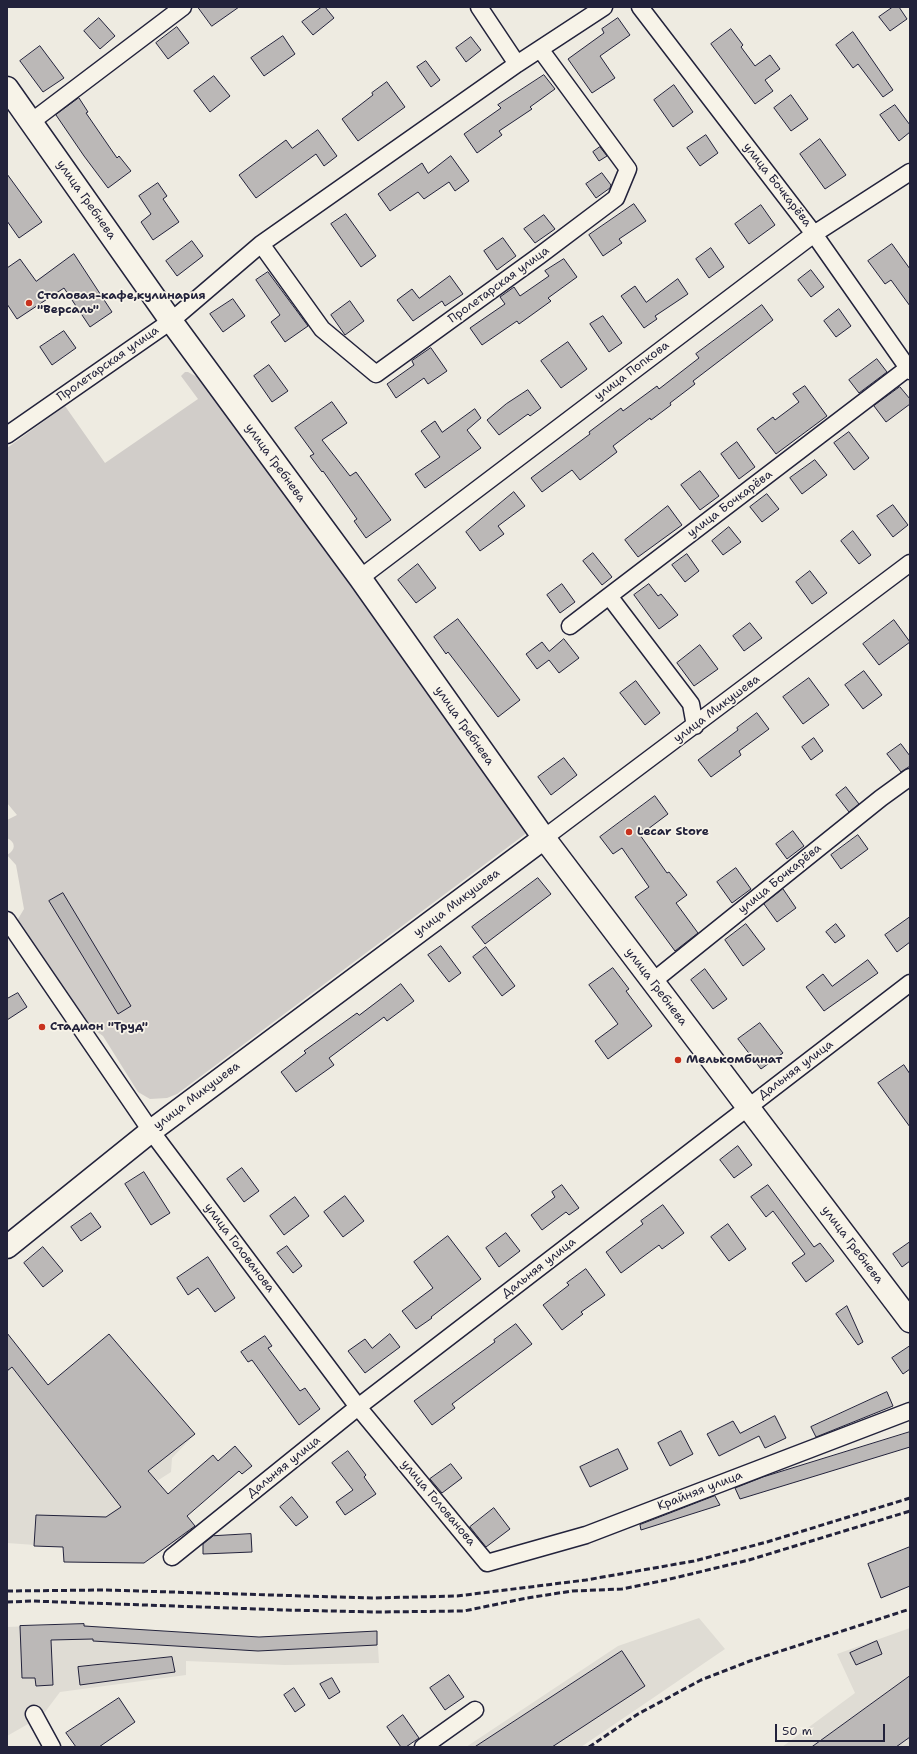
<!DOCTYPE html>
<html>
<head>
<meta charset="utf-8">
<style>
  body { margin:0 }
  #map { position:relative; width:917px; height:1754px; overflow:hidden; background:#eeebe1; font-family:"Shantell Sans",sans-serif }
  canvas { display:block }
  .frame { position:absolute; inset:0; border:8px solid #22223b; pointer-events:none }
  .scale { position:absolute; left:775px; top:1724px; width:110px; height:18px; box-sizing:border-box; border:2px solid #22223b; border-top:0; padding-left:5px; font-size:12px; line-height:14px; white-space:nowrap; color:#22223b; -webkit-text-stroke:3px #f7f3e8; paint-order:stroke }
</style>
</head>
<body>
<div id="map">
<canvas width="917" height="1754"></canvas>
<div class="frame"></div>
<div class="scale">50 m</div>
</div>
<script>
const ctx = document.querySelector('canvas').getContext('2d');
ctx.lineJoin = 'round';
function fillPath(path, color) { ctx.fillStyle = color; ctx.fill(path, 'evenodd'); }
function stroke(path, color, width, dash) { ctx.strokeStyle = color; ctx.lineWidth = width; ctx.lineCap = dash ? 'butt' : 'round'; ctx.setLineDash(dash || []); ctx.stroke(path); }
function label(font, color, halo, rows, align = 'center') {
  ctx.font = font + ' "Shantell Sans",sans-serif'; ctx.lineWidth = 3.5; ctx.setLineDash([]); ctx.textBaseline = 'middle'; ctx.strokeStyle = halo; ctx.fillStyle = color; for (const [text, x, y, turn = 0] of rows) {
    ctx.save(); ctx.translate(x, y); ctx.rotate((+turn || 0) * Math.PI / 180); ctx.textAlign = isNaN(turn) ? turn : align; if (halo) ctx.strokeText(text, 0, 0); ctx.fillText(text, 0, 0); ctx.restore();
  }
}
fillPath(new Path2D(`
  M109,1334l86,100 -23,24 -1,14 -14,9 39,46 -52,36 -80,-1 -1,-15 -56,-4v-197l6,-5 35,44z
  M699,1618l26,31 -144,98h-115l152,-101z
  M84,1624l10,3 165,10 118,-6 2,32 -94,2 -99,-4v14l-126,17 -18,24 -35,20v-109z
  M910,1628v119h-128l73,-54 -18,-39z`), '#dfdcd4');
fillPath(new Path2D(`
  M185,372h3l11,6 162,221 45,56 122,175 -4,5 -347,259 -10,4 -17,1 -12,-7 -35,-56 -10,-7 -72,-102 -6,-3 9,-15 -8,-44 -9,-10c9,-5 9,-13 0,-17v-18l10,-5 -10,-12v-355l58,-42 40,57 93,-64 -17,-23z`), '#d1cdc9');
const building = new Path2D(`
  M198,7h41l-27,19z
  M322,7h3l9,11 -21,17 -11,-13z
  M893,7h6l8,12 -17,12 -11,-14z
  M99,18l16,18 -15,13 -16,-18z
  M618,18l12,17 -30,21 15,22 -23,15 -24,-34 36,-26 -2,-4z
  M177,27l12,16 -21,16 -12,-16z
  M731,29l12,16 -2,2 14,19 15,-11 10,14 -15,11 8,11 -18,13 -44,-60z
  M853,32l40,58 -10,7 -25,-33 -5,4 -17,-23z
  M283,36l12,18 -31,22 -13,-18z
  M471,37l10,13 -15,12 -10,-14z
  M40,46l24,32 -21,14 -23,-31z
  M426,61l14,19 -9,7 -14,-20z
  M544,75l11,14 -25,18 2,2 -33,22 3,4 -25,18 -13,-19 37,-26 -3,-3z
  M214,76l16,20 -20,16 -16,-21z
  M387,82l18,25 -47,34 -16,-22 31,-24 -1,-2z
  M674,85l19,27 -20,15 -19,-27z
  M791,95l17,24 -17,12 -17,-23z
  M79,98l9,14 -2,1 31,45 2,-2 12,15 -23,17 -24,-32 -28,-41z
  M895,105l15,20v7l-11,9 -19,-26z
  M318,130l19,26 -13,10 -8,-12 -60,44 -17,-23 47,-35 6,8z
  M706,135l12,18 -18,13 -13,-18z
  M820,139l26,36 -21,14 -25,-35z
  M600,147l7,9 -8,5 -6,-9z
  M451,156l18,25 -14,10 -6,-9 -25,17 -6,-7 -28,19 -12,-17 44,-31 6,10z
  M602,173l9,12 -1,3 -14,10 -10,-14z
  M7,174l35,48 -23,16 -12,-17z
  M158,183l9,13 -4,3 16,23 -26,18 -12,-18 10,-8 -12,-18z
  M634,204l12,17 -27,18 3,4 -19,13 -14,-21z
  M761,205l14,20 -26,19 -14,-20z
  M346,214l30,42 -15,11 -30,-43z
  M544,215l11,14 -20,14 -11,-14z
  M503,238l13,18 -19,14 -13,-19z
  M192,241l11,15 -26,20 -11,-15z
  M892,244l18,25v37l-19,-26 -6,4 -17,-23z
  M711,248l13,19 -15,11 -13,-19z
  M74,254l38,58 -22,15 -26,-39 -47,31 -10,-15v-36l13,-9 16,22z
  M564,259l13,18 -29,21 3,3 -32,23 -2,-3 -35,24 -12,-17 35,-24 -5,-7 14,-10 6,9 29,-20 -4,-5z
  M811,270l13,17 -13,10 -13,-17z
  M268,272l40,54 -23,16 -14,-20 9,-7 -24,-35z
  M450,276l13,18 -18,12 -3,-5 -29,20 -16,-21 15,-11 7,9z
  M678,279l10,15 -33,22 2,3 -13,9 -23,-32 14,-10 11,16z
  M233,299l12,17 -22,16 -13,-18z
  M350,301l14,20 -19,14 -14,-20z
  M762,305l11,15 -80,61 2,3 -25,19 1,2 -20,15 -1,-2 -37,28 4,6 -37,28 -8,-10 -30,22 -11,-14 59,-44 -1,-2 32,-24 2,3 34,-25 2,3 40,-31 -3,-4z
  M839,309l12,17 -15,11 -12,-16z
  M603,316l19,27 -13,9 -19,-28z
  M64,331l12,17 -24,17 -12,-18z
  M568,342l19,27 -26,19 -20,-27z
  M431,348l16,23 -19,13 -4,-6 -28,20 -9,-14 27,-19 -2,-4z
  M877,359l10,13 -28,21 -10,-13z
  M269,365l19,26 -16,11 -18,-26z
  M805,386l22,30 -51,38 -19,-25 16,-12 2,3 24,-18 -6,-8z
  M900,387l10,12v5l-24,18 -12,-16z
  M528,390l13,18 -11,8 -2,-2 -29,21 -12,-15 19,-16z
  M332,402l15,21 -25,17 28,36 6,-4 35,48 -25,18 -12,-17 3,-2 -34,-48 -1,1 -12,-16 4,-2 -19,-26z
  M475,409l6,9 -14,12 14,18 -56,40 -10,-14 25,-17 -19,-26 14,-10 7,11z
  M849,432l20,26 -15,12 -20,-27z
  M737,442l18,25 -16,12 -18,-25z
  M815,460l12,15 -25,19 -12,-16z
  M700,471l19,25 -19,14 -19,-25z
  M514,492l11,14 -27,20 6,8 -24,17 -14,-19z
  M767,494l12,15 -17,13 -12,-15z
  M893,505l15,20 -15,12 -16,-21z
  M668,506l14,19 -44,32 -13,-17z
  M729,527l12,15 -18,13 -11,-14z
  M853,531l18,24 -12,9 -18,-23z
  M593,553l19,24 -10,8 -19,-24z
  M687,554l12,17 -14,11 -13,-17z
  M418,564l18,24 -20,15 -18,-23z
  M810,571l17,22 -15,11 -16,-22z
  M562,584l13,18 -15,11 -13,-18z
  M649,584l9,12 3,-2 17,21 -19,14 -25,-34z
  M458,619l62,81 -22,17 -50,-65 -2,2 -12,-17z
  M894,620l16,22 -31,23 -16,-21z
  M750,623l12,15 -18,13 -11,-15z
  M564,639l15,19 -20,15 -10,-13 -12,9 -11,-15 16,-12 7,9z
  M700,645l18,24 -24,17 -17,-23z
  M864,671l18,24 -19,14 -18,-24z
  M809,678l20,27 -26,19 -20,-27z
  M636,681l24,32 -15,12 -25,-32z
  M757,713l12,16 -30,22 2,4 -30,22 -13,-17 40,-30 -1,-2z
  M814,738l9,13 -12,9 -9,-13z
  M901,744l9,12v10l-9,6 -14,-18z
  M564,758l13,17 -26,20 -13,-18z
  M846,787l13,17 -10,8 -13,-17z
  M655,796l13,18 -28,21 27,38 2,-1 18,23 -11,8 22,30 -23,18 -40,-54 14,-10 -27,-39 -9,6 -13,-17z
  M793,831l11,15 -17,13 -11,-15z
  M858,835l10,14 -27,20 -10,-14z
  M736,868l15,21 -19,14 -15,-21z
  M538,878l13,16 -66,50 -13,-17z
  M783,889l13,19 -19,14 -13,-18z
  M63,893l68,113 -13,8 -69,-113z
  M910,917v25l-13,10 -12,-17z
  M746,924l19,25 -22,17 -18,-26z
  M836,924l9,12 -10,7 -9,-11z
  M441,946l20,27 -12,9 -21,-27z
  M486,947l29,39 -13,10 -29,-39z
  M868,960l10,13 -54,38 -18,-24 17,-13 9,12z
  M613,968l16,21 -3,2 26,35 -44,33 -13,-18 23,-17 -29,-39z
  M705,969l22,30 -14,10 -22,-29z
  M401,984l13,17 -27,20 -3,-4 -55,41 5,7 -38,27 -15,-20 25,-19 -2,-2 53,-38 2,2z
  M18,993l9,14 -20,13v-21z
  M760,1023l23,30 -22,16 -23,-30z
  M904,1065l6,9v53l-32,-44z
  M738,1146l14,19 -18,13 -14,-18z
  M242,1168l17,23 -15,11 -17,-23z
  M144,1172l26,41 -19,12 -26,-41z
  M562,1185l17,23 -10,7 -3,-3 -24,18 -11,-15 24,-18 -3,-5z
  M768,1185l46,62 6,-4 14,18 -28,21 -14,-19 13,-9 -32,-43 -7,6 -15,-20z
  M345,1196l19,25 -21,16 -19,-25z
  M295,1197l14,19 -25,19 -14,-19z
  M663,1205l21,28 -22,16 -3,-4 -38,28 -15,-21 37,-28 -2,-3z
  M91,1213l10,14 -20,14 -10,-14z
  M728,1224l18,25 -17,12 -18,-24z
  M506,1233l14,18 -21,16 -13,-19z
  M448,1236l33,43 -50,38 1,1 -16,11 -14,-18 31,-23 -19,-26z
  M910,1242v19l-8,6 -9,-13z
  M287,1246l15,20 -9,7 -16,-20z
  M43,1247l20,24 -20,16 -19,-24z
  M208,1257l27,41 -20,14 -17,-24 -10,7 -11,-17z
  M586,1269l19,26 -24,17 2,2 -21,16 -19,-25 26,-20 -2,-2z
  M847,1306l16,36 -5,3 -22,-31z
  M516,1324l16,20 -80,60 3,4 -23,17 -18,-24 81,-59 -1,-2z
  M7,1333l41,52 61,-51 86,100 -47,37 20,23 45,-39 5,6 17,-15 17,20 -10,8 -3,-3 -52,45 8,10 -51,37 -80,-1 -1,-15 -29,-1 2,-31 70,2 15,-10 -109,-140 -5,4z
  M390,1334l10,13 -35,26 -17,-22 17,-12 7,9z
  M265,1336l7,10 -4,2 32,43 5,-3 15,21 -21,16 -47,-65 -4,2 -7,-10z
  M910,1346v23l-7,5 -11,-16z
  M887,1392l6,14 -77,31 -5,-10z
  M775,1416l11,22 -21,10 -6,-12 -40,20 -12,-22 26,-13 7,12z
  M681,1431l12,23 -23,12 -12,-23z
  M910,1432v15l-170,52 -5,-11 28,-11z
  M618,1449l10,20 -38,18 -10,-20z
  M348,1451l18,24 -2,2 12,17 -31,21 -9,-13 17,-12 -21,-27z
  M451,1464l11,14 -20,15 -12,-14z
  M715,1496l5,9 -79,25 -1,-5z
  M292,1497l16,20 -12,9 -16,-19z
  M494,1508l16,21 -24,18 -16,-20z
  M251,1534l1,18 -49,2v-10l10,-8z
  M910,1547v39l-29,12 -13,-34z
  M84,1624v2l175,11 118,-6v14l-119,6 -165,-10v-2l-42,1 2,45 -17,1 -1,-8h-13l-2,-52z
  M877,1641l5,13 -26,11 -6,-12z
  M622,1651l23,35 -93,61h-77z
  M172,1657l3,15 -95,13 -2,-18z
  M449,1675l15,22 -19,13 -15,-22z
  M910,1676v61l-14,10h-84z
  M332,1678l8,14 -11,7 -9,-15z
  M294,1688l11,17 -10,7 -11,-17z
  M119,1698l16,24 -36,25h-23l-10,-14z
  M403,1715l16,23 -13,9h-5l-14,-20z`);
fillPath(building, '#bbb8b7');
stroke(building, '#22223b', 1);
const street = new Path2D(`
  M479,7l38,57
  M640,7l174,227 96,137
  M31,122l152,-115
  M261,244l61,85 54,45 163,-118 77,-58 12,-29 -88,-120
  M7,435l164,-114 90,-77 256,-180 87,-57
  M360,578l454,-344 96,-62
  M570,626l39,-30
  M695,726l-4,-22 -82,-108 299,-228
  M544,838l366,-275
  M7,920l144,211 207,276 129,156 99,-28 324,-124
  M652,982l229,-184 29,-21
  M172,1557l186,-150 552,-424
  M34,1714l18,33
  M423,1747l52,-37`);
const secondary = new Path2D(`
  M7,88l164,233 189,257 184,260 366,483
  M7,1247l144,-116 393,-293`);
stroke(street, '#22223b', 19);
stroke(secondary, '#22223b', 25);
stroke(street, '#f7f3e8', 16);
stroke(secondary, '#f7f3e8', 22);
stroke(new Path2D(`
  M7,1591l97,-1 268,8 85,-2 129,-16 108,-19 73,-19 143,-44
  M7,1602l25,-1 254,9 91,2 87,-1 63,-13 45,-7 50,-2 44,-9 83,-20 161,-49
  M589,1747l49,-33 63,-34 49,-19 160,-52`), '#22223b', 3, [6, 3]);
for (const [x, y, r, color] of [
  [29,303,4,"#c8321e"],
  [629,832,4,"#c8321e"],
  [42,1027,4,"#c8321e"],
  [678,1060,4,"#c8321e"]
]) { const dot = new Path2D(); dot.arc(x, y, r, 0, 2 * Math.PI); ctx.fillStyle = color; ctx.fill(dot); stroke(dot, '#f7f3e8', 1.5); }
label('12px', '#22223b', '#f7f3e8', [
  ["улица Бочкарёва",777,185,52],
  ["улица Гребнева",86,200,55],
  ["Пролетарская улица",499,285,-36],
  ["Пролетарская улица",108,364,-35],
  ["улица Попкова",632,371,-37],
  ["улица Гребнева",275,463,54],
  ["улица Бочкарёва",730,504,-37],
  ["улица Микушева",717,709,-37],
  ["улица Гребнева",464,726,55],
  ["улица Бочкарёва",780,879,-39],
  ["улица Микушева",457,903,-37],
  ["улица Гребнева",656,987,53],
  ["Дальняя улица",796,1070,-37],
  ["улица Микушева",197,1096,-37],
  ["улица Гребнева",852,1245,53],
  ["улица Голованова",239,1248,53],
  ["Дальняя улица",539,1268,-38],
  ["Дальняя улица",284,1467,-39],
  ["Крайняя улица",700,1491,-21],
  ["улица Голованова",438,1503,50]
]);
label('bold 12px', '#22223b', '#f7f3e8', [
  ["Столовая-кафе,кулинария",37,296],
  ["\"Версаль\"",37,310],
  ["Lecar Store",637,832],
  ["Стадион \"Труд\"",50,1027],
  ["Мелькомбинат",686,1060]
], 'left');
</script>
</body>
</html>
